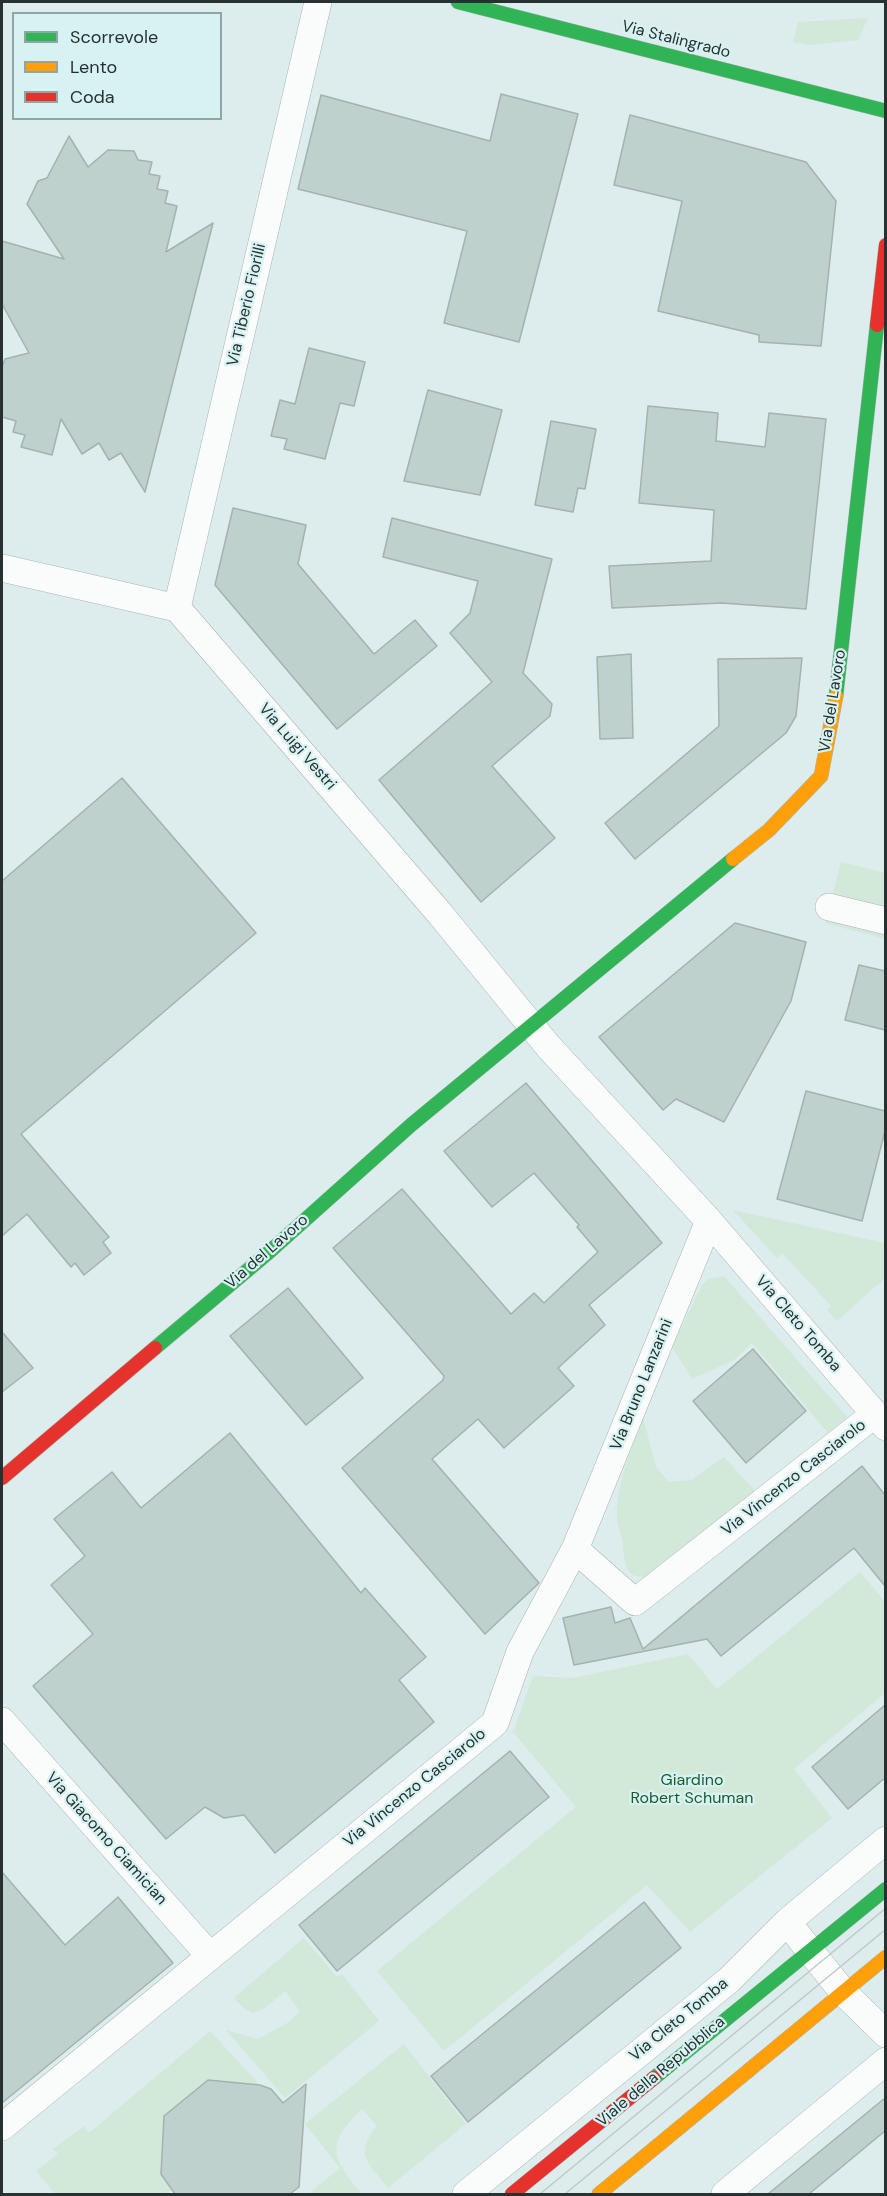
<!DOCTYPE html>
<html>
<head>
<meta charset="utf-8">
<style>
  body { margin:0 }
  #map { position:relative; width:887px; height:2196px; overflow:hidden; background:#ddecec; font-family:"DM Sans",sans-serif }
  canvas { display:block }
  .frame { position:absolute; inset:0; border:3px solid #273131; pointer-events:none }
  .legend { position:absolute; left:12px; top:12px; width:210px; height:108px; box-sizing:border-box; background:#d7f2f2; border:2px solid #91a5a5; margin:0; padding:8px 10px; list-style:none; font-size:18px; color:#273131 }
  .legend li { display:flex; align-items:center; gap:12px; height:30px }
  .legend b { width:30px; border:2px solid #91a5a5 }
</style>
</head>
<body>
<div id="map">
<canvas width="887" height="2196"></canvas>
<div class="frame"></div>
<ul class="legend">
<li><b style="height:8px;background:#30b455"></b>Scorrevole</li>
<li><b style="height:8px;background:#ff9f0a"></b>Lento</li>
<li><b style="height:8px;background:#e5322d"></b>Coda</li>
</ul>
</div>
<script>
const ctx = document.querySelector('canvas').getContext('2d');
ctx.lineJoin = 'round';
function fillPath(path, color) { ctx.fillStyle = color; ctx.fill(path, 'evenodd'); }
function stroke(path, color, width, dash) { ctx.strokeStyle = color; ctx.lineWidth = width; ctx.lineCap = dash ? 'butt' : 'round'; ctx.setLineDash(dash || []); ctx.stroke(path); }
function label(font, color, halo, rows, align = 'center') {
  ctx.font = font + ' "DM Sans",sans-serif'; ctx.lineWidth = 4.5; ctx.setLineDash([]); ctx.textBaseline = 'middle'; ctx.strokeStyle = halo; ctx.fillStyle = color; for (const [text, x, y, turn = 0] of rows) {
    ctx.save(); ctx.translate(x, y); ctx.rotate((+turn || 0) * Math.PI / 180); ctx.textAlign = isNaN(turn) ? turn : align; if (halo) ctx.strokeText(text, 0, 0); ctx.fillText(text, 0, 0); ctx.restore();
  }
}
fillPath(new Path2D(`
  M868,18l-10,22 -50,5 -15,-3 5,-20z
  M841,862l44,11v66l-60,-16z
  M733,1210l152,33v35l-48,43 -10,-11 4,-4 -49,-53 -5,5z
  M724,1276l123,141 -19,16 -76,-90 -18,17 -42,19 -20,-32 30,-62 7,-6z
  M643,1417l13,50 13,15 22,-2 33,-23 32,35 -102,85c-32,3 -28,-11 -32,-37 -1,-7 -5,-15 -5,-23 -1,-34 15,-68 26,-100z
  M860,1572l25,30v91l-91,76 38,49 -142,114 -43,-47 -203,166 -67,-80 199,-164 -63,-75 20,-56 40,2 115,-24 29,35z
  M304,1938l33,39 5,-3 37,47 -94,77 -59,-68 32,9 29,-16 13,-12 -15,-20 -20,17 -12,5 -7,-3 -12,-12z
  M210,2031l50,54 -52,-5 -44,36 -3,58 11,16 -5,4h-112l-19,-23 22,-17 -5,-5 31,-23 5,7z
  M404,2044l62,80 -78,64c-20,-26 -35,-33 -11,-62l-15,-17c-37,36 -31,48 0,85h-54l32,-26 -35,-44z`), '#d2e9da');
const building = new Path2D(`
  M501,94l77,20 -59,228 -75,-19 23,-92 -169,-42 23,-94 169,46z
  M630,115l176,47 30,39 -15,145 -62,-4v-7l-101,-24 24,-110 -68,-16z
  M69,136l19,31 20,-17 26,1 4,9 14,2 -3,12 11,2 -3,13 11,2 -3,12 12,3 -11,46 47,-29 -68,269 -24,-39 -12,7 -10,-17 -17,11 -21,-35 -9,36 -31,-8 4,-12 -12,-3 3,-11 -14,-4v-50l3,-8 24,-6 -27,-49v-63l62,18 -37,-55 11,-23 9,-3z
  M309,348l56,14 -11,44 -14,-3 -15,56 -41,-10 3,-10 -16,-3 9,-36 15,4z
  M428,390l74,20 -22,85 -76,-14z
  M648,406l70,7 -2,28 49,6 4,-34 57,6 -20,190 -84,-6 -110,5 -3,-42 102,-5 3,-51 -75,-7z
  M551,421l45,8 -11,60 -7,-1 -5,24 -38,-7z
  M233,508l73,17 -8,39 76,90 41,-34 22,26 -100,83 -122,-144z
  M392,518l160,41 -29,114 29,31 -2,12 -58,50 63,72 -74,64 -102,-122 113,-98 -42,-49 20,-20 8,-32 -95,-24z
  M631,654l2,84 -33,1 -3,-82z
  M802,658l-6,58 -10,17 -151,126 -30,-36 114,-97 -1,-67z
  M122,778l134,155 -235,201 88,103 -6,5 8,11 -27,22 -9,-12 -4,4 -44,-53 -25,22v-355z
  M735,923l71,19 -15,59 -67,121 -48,-23 -13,11 -64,-73z
  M859,965l26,6v59l-40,-10z
  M526,1083l136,160 -73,62 16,20 -47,43 16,18 -70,62 -26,-29 -46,40 107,124 -54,51 -143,-166 101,-88 1,-4 -111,-128 69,-59 109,125 23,-21 10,10 54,-51 -21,-25 2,-2 -45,-52 -42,34 -48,-56z
  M806,1091l79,20v20l-23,90 -85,-22z
  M288,1288l75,90 -57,47 -76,-89z
  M2,1332l31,36 -31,24z
  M753,1349l53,62 -60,52 -53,-62z
  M230,1433l131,160 4,-5 61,69 -27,23 35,42 -159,131 -31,-38 -20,3 -19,-11 -39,32 -133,-153 60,-52 -42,-49 34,-29 -31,-37 58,-47 29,36z
  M862,1466l23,29v91l-31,-38 -133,108 -14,-17 -133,26 -11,-47 48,-11 4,16 15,-5 13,31z
  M885,1705v73l-37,31 -36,-42z
  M510,1751l39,46 -212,174 -38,-46z
  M2,1872l63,73 53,-48 55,66 -171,140z
  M644,1902l37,46 -213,174 -37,-46z
  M208,2080l52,5 11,4 12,14 23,-19 -7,103 -9,7h-115l-14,-20 3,-58z
  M885,2098v33l-76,63h-41z`);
fillPath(building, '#bed1cd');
stroke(building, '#a6b1b0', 1.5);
const street = new Path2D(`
  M2,568l175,40 264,307 107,131 161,175 177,206
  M177,608l141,-606
  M829,907l57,14
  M575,1549l60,53 240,-188
  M2,1721l208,235
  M787,1922l56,70 43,42
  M2,2127l493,-404 25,-71 55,-103 134,-328
  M466,2194l263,-214 58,-58 99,-82
  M725,2194l161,-133`);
const fast = new Path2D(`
  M458,2l428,109
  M836,696l41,-371
  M155,1348l113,-95 143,-128 322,-266
  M654,2078l232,-189`);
const slow = new Path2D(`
  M733,859l36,-29 52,-54 15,-80
  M599,2194l287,-237`);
const jam = new Path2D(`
  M877,325l9,-80
  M2,1478l153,-130
  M512,2194l142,-116`);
stroke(street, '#a9b4b4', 28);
stroke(fast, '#a9b4b4', 15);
stroke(slow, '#a9b4b4', 15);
stroke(jam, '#a9b4b4', 15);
stroke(street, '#fafcfc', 27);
stroke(fast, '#30b455', 14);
stroke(slow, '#ff9f0a', 14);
stroke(jam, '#e5322d', 14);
stroke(new Path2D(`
  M540,2194l346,-286
  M565,2194l321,-265`), '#c3c7c7', 1.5);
label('16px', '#273131', '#d7f2f2', [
  ["Via Stalingrado",676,40,14],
  ["Via Tiberio Fiorilli",247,305,-77],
  ["Via del Lavoro",833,701,-81],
  ["Via Luigi Vestri",297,747,49],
  ["Via del Lavoro",267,1252,-41],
  ["Via Cleto Tomba",798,1324,49],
  ["Via Bruno Lanzarini",642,1385,-68],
  ["Via Vincenzo Casciarolo",794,1478,-38],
  ["Via Vincenzo Casciarolo",415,1788,-39],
  ["Via Giacomo Ciamician",106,1839,48],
  ["Via Cleto Tomba",679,2020,-39],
  ["Viale della Repubblica",661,2072,-40]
]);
label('16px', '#1b5d2a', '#d7f2f2', [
  ["Giardino",692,1781],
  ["Robert Schuman",692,1799]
]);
</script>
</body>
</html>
